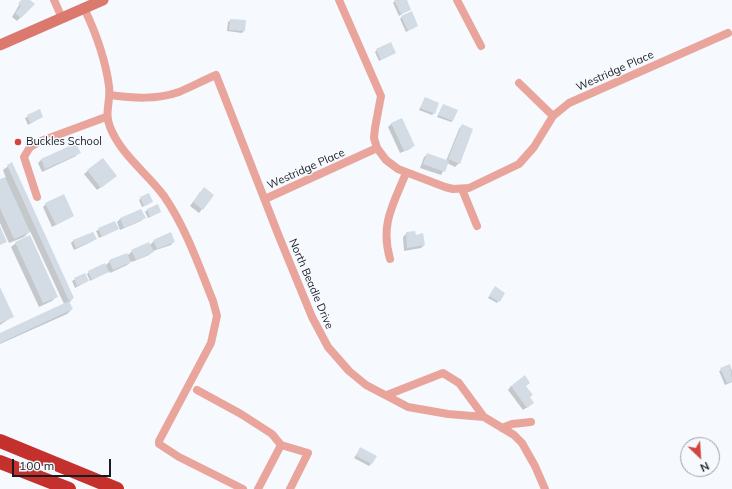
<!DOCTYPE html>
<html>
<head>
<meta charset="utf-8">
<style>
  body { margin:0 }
  #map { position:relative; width:732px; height:489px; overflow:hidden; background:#f6fafe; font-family:Mulish,sans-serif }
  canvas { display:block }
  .north { position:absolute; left:680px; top:437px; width:40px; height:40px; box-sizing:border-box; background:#f6fafe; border:1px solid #9da1a5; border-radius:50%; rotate:155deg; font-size:11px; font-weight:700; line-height:16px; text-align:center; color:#181b1f }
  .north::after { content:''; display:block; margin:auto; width:14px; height:18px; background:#d3453c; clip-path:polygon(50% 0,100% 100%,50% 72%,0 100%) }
  .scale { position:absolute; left:12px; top:459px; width:99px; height:18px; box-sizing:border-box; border:2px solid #181b1f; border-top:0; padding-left:5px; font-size:12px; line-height:14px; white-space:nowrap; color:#181b1f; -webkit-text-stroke:3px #f6fafe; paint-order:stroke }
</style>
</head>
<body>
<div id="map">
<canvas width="732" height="489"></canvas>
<div class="north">N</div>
<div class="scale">100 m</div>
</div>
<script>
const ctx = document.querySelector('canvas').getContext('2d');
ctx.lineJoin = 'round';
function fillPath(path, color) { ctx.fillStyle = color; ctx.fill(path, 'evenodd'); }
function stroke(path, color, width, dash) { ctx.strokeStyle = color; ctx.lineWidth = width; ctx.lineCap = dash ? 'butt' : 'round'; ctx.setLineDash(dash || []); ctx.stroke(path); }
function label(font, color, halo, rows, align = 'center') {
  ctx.font = font + ' Mulish,sans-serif'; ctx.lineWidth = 3; ctx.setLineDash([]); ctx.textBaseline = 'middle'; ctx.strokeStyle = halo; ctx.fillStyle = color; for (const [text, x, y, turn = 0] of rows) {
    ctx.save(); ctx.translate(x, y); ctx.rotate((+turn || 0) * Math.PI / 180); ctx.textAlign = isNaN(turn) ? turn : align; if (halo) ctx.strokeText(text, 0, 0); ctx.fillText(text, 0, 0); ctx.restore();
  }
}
fillPath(new Path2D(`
  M22,0h6l6,4 -17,17 -5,-4z
  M396,0h9l5,9 -11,7 -6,-13z
  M402,17l15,9 -11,6 -6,-13z
  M231,20l13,11 -2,2 -15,-2 1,-9z
  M377,50l18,3 -16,8 -4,-9z
  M425,98l9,15 -2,2 -13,-5z
  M443,105l10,15 -2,2 -14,-5z
  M39,111l3,6 -14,8 -3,-7z
  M392,123l21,23 -3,3 -10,4 -12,-26z
  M462,125l-3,38 -4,4 -8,-4 -6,12 -21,-7 4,-11 4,-3 18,7 13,-32z
  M76,144l3,8 -3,4 -34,16 -4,-9 3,-3z
  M102,159l10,20 -15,11 -13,-16z
  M11,164l62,134 -4,5 3,6 -5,5 -67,30v-10l64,-30 -34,-73 -6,6 -15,6 -9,-20v-42l6,-3 -3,-8z
  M200,192l2,17 -3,4 -9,-7z
  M141,198l8,6 -7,3 -3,-7z
  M46,204l27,12 -21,11 -9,-20z
  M141,210l3,8 -3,3 -21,9 -3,-8 3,-3z
  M147,210l13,2 -12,6 -3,-6z
  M114,222l3,7 -18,9 -3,-7z
  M93,233l2,6 -2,2 -19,9 -3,-7 2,-2z
  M407,233l8,3 9,9 -3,3 -17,3 -1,-14z
  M154,241h20l-3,4 -18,6 -4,4 -17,7v-1l-5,4 -17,8 -1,-2 -19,10 -3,-7 2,-2 16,-6 5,-5 17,-5 5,-5 18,-6z
  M16,243l41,53 -5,5 -13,6 -28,-60z
  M85,274l3,7 -13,7 -3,-7z
  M0,289l12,28 -12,8z
  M493,290l11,3 -7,10 -9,-5z
  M730,365l2,6v11l-7,3 -6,-14z
  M511,386h14l4,12v8l-6,4 -15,-20z
  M360,449l11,15 -2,2 -15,-8z`), '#0003');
fillPath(new Path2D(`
  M21,0h9l5,4 -14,14 -6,-5 6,-7 -3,-2z
  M394,0h13l4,10 -10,4z
  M412,11l6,15 -10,5 -7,-15z
  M230,19l16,1 -1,11 -16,-1z
  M391,42l5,11 -15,7 -5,-11z
  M425,97l14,6 -4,11 -15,-6z
  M443,104l15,6 -5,11 -15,-6z
  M40,109l3,8 -13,6 -3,-8z
  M402,118l13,28 -11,5 -13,-28z
  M462,124l11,5 -13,35 -12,-5z
  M76,143l5,10 -36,16 -4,-10z
  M427,153l22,8 -4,11 -22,-8z
  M103,158l14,18 -16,12 -14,-18z
  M12,162l62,136 -5,3 -62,-136z
  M5,177l25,55 -16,7 -14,-31v-29z
  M204,187l10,8 -11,15 -10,-8z
  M149,193l4,9 -9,4 -4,-9z
  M64,194l10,22 -18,9 -11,-22z
  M158,204l3,8 -11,5 -3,-8z
  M141,209l5,9 -22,10 -4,-10z
  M115,221l4,8 -17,8 -4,-9z
  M0,226l7,16 -7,3z
  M415,231l1,4 7,-2 2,12 -18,3 -1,-16z
  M93,232l4,7 -21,9 -3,-8z
  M171,232l4,10 -18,7 -4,-9z
  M30,235l28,62 -15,6 -28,-61z
  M149,242l5,10 -18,8 -5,-10z
  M127,253l4,9 -18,8 -4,-10z
  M105,263l4,9 -17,8 -4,-9z
  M85,273l4,8 -12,5 -3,-8z
  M495,286l10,7 -5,9 -11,-6z
  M0,287l14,30 -14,6z
  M69,301l4,8 -73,34v-10z
  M730,364l2,17 -5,2 -7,-15z
  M525,375l5,8 -4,3 7,9 -3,2 4,6 -7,5 -16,-22z
  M360,447l17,9 -5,8 -16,-8z`), '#d3dbe5');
stroke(new Path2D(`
  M54,0l8,18
  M339,0l42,96 -6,32 -1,10 3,10 9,12 12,9 47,18 8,2 16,-1 50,-24 15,-17 19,-31 16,-13 159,-70
  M457,0l24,46
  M84,8c12,25 21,49 25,78 2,15 -5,27 1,41 11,28 37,46 54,69 22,32 35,70 49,105l4,15 -6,27 -52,98v3l20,13 64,32
  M519,83l34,33
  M110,95c23,3 46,5 69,-3 12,-5 25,-12 37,-17l62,159 34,83 16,30 21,24 17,14 42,22 40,7 36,3 30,18 8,8 13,23 10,23
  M462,189l15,37
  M37,197l-13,-40 6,-10 11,-6 65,-24
  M265,199l112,-51
  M390,259c-10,-35 3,-54 16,-86
  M197,390l44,24 31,20 9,11 27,8 -18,36
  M387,395l56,-22 16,10 25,34
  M502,428l10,-4 19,-2
  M258,489l23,-44`), '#e9a59c', 8);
stroke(new Path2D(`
  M0,45l103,-45`), '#dc796e', 11);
stroke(new Path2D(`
  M0,441l117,48
  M0,462l69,27`), '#c4312c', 14);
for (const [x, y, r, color] of [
  [18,142,4,"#d3453c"]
]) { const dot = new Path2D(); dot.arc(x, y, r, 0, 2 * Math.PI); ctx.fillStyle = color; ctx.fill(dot); stroke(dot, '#f6fafe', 1.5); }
label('11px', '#181b1f', '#f6fafe', [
  ["Westridge Place",615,71,-24],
  ["Westridge Place",306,169,-24],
  ["North Beadle Drive",311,284,67]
]);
label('11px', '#181b1f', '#f6fafe', [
  ["Buckles School",26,142]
], 'left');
</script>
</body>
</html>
